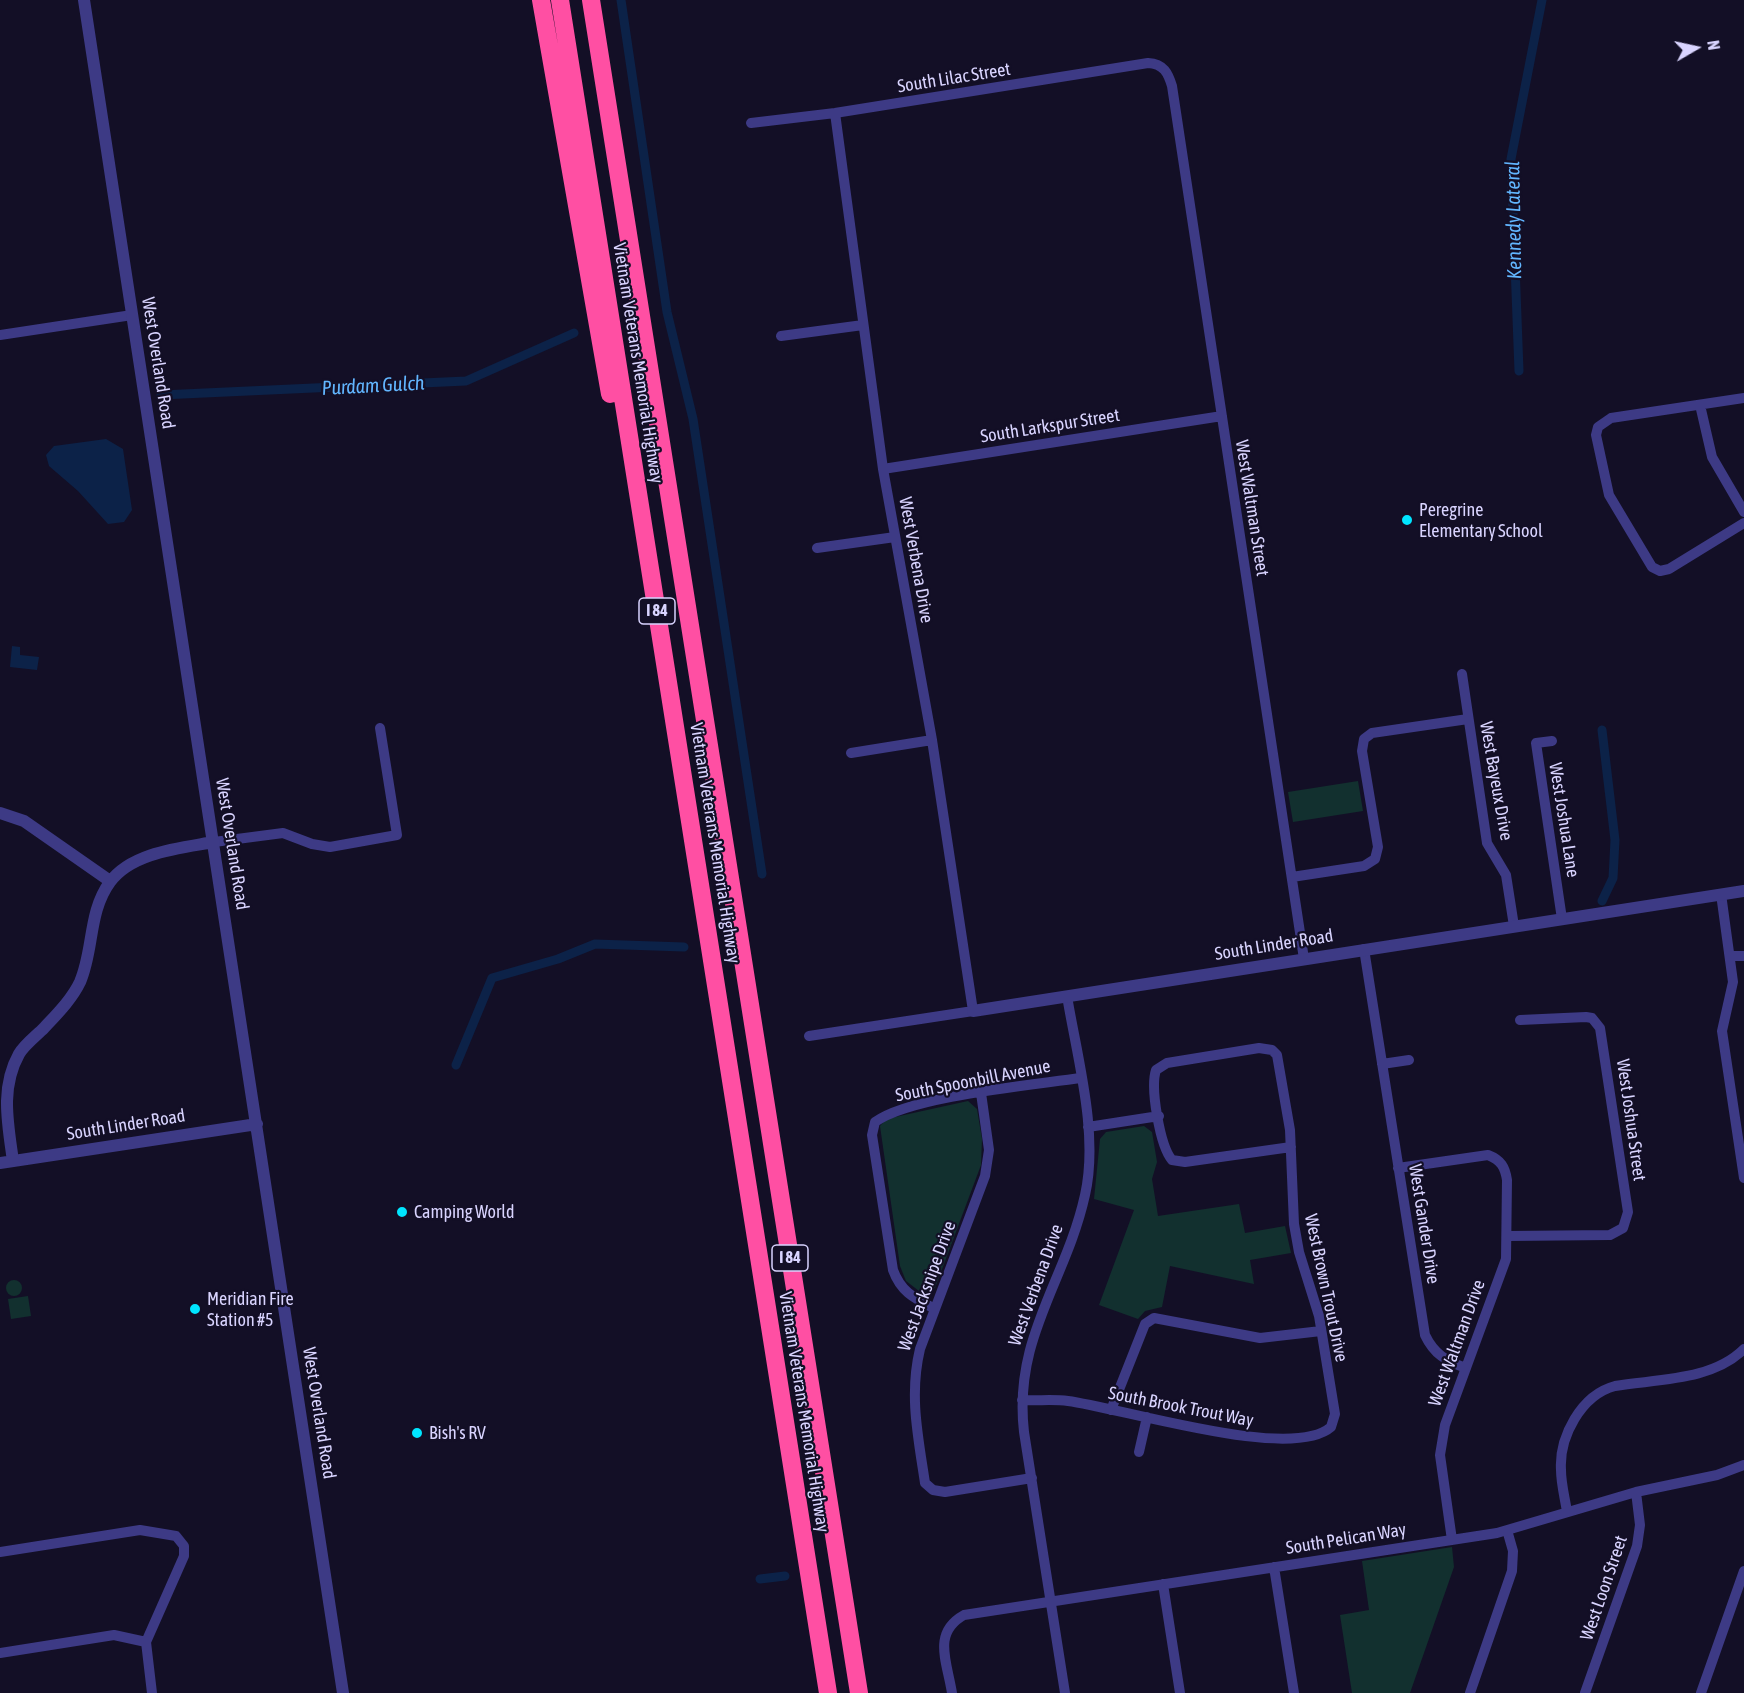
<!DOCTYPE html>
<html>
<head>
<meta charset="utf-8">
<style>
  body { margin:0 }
  #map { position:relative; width:1744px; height:1693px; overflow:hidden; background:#130f26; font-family:"Asap Condensed",sans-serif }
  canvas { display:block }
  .north { position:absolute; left:1666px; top:18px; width:60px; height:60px; -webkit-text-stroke:4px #130f26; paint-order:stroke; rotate:81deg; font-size:16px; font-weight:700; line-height:24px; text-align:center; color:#d9d4ff }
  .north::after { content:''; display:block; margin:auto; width:21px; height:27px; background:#d9d4ff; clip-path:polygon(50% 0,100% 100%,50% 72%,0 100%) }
</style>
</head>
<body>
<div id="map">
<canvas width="1744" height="1693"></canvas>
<div class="north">N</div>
</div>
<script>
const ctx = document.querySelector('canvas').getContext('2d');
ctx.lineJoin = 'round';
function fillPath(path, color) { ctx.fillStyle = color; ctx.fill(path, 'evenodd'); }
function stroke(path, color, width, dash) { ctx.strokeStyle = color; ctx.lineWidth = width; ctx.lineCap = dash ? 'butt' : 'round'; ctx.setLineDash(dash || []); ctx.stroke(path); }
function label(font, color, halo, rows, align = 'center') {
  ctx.font = font + ' "Asap Condensed",sans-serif'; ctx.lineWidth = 4.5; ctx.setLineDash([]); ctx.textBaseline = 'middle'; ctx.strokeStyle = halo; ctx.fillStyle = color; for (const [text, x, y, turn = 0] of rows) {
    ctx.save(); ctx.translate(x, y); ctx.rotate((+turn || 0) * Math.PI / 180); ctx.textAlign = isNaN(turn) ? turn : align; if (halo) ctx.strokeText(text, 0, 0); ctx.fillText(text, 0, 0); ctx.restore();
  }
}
fillPath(new Path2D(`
  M1358,781l5,30 -70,11 -5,-30z
  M968,1101l9,8 5,30 -1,26 -46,123 -12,6 -17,-13 -6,-15 -20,-140 6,-7z
  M1144,1126l8,6 5,30 -5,17 6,37 81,-12 6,29 40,-7 6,27 -41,7 4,24 -84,-18 -8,41 -17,4 -7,8 -39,-14 35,-95 -40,-11 6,-60 6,-7z
  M6 1288a8 8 0 1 1 16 0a8 8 0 1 1-16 0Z
  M28,1296l3,20 -20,3 -3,-20z
  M1452,1547l2,20 -44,126h-58l-12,-78 29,-5 -7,-49z`), '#12302f');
fillPath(new Path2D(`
  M106,439l17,10 9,61 -8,12 -16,2 -30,-33 -29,-25 -3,-11 8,-9z
  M12,646l8,1v8l19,2 -2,13 -27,-3z`), '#0c2248');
stroke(new Path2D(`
  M621,0l46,312 26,107 69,455
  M1519,371l-8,-212 31,-159
  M161,395l305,-14 108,-48
  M1602,901l11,-23 2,-38 -13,-110
  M456,1065l36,-87 66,-19 37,-15 89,3
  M760,1579l25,-3`), '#0c2248', 9);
stroke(new Path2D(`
  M751,123l84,-10 313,-50c16,1 20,10 24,23l132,873
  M0,335l132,-20
  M781,336l82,-11
  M1744,398l-133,20 -13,9 -2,8 13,60 43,72 8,4 9,-2 75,-46
  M1700,405l12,52 32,55
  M883,469l339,-53
  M817,548l78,-11
  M1462,674l25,169 19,32 8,51
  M1552,741l-16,2 26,176
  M851,753l81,-13
  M214,842l69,-9 29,11 18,3 67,-12 -17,-107
  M1292,877l72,-11 11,-7 3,-12 -16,-96 2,-12 8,-6 96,-14
  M1721,894l12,88 -11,49 22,147
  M1364,949l61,386c9,19 21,26 41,33
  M1730,956h14
  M809,1036l164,-25 -41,-271 -49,-271 -48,-356
  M1382,1064l27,-4
  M981,1093l8,57 -4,26 -65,173c-11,46 -2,87 5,134l8,7 12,2 87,-14
  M1088,1127l71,-11
  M1398,1168l90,-13c13,5 17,12 19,25l-1,79 -61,166 -5,30 12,85
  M1508,1236l102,-1 13,-7 5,-16 -28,-184 -8,-10 -6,-1 -66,3
  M935,1309c-21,-11 -34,-17 -42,-39l-21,-135 3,-13c35,-26 158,-37 205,-44
  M1022,1400c15,1 31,-1 46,1 54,7 223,61 263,26l4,-13 -16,-98 -20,-64 -5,-28 -4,-94 -13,-75 -5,-5 -13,-2 -92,15 -11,7c-6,18 4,76 16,90l13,2 106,-15
  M1111,1410l34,-86 9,-6 106,20 61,-7
  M1139,1452l8,-35
  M1567,1512c-2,-14 -6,-28 -6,-42 -2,-33 20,-75 54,-84 42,-7 97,-5 129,-37
  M0,1552l140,-22 36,6 8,10v10l-38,86 6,51
  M1274,1567l20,126
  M1163,1584l17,109
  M0,1653l114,-18 32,7
  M952,1693c-5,-32 -20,-60 12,-78l533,-82 139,-41 81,-17 27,-10
  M1065,1693l-41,-261c-11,-95 42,-151 61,-237 14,-61 -8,-138 -18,-199
  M1470,1693l42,-122 1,-20 -6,-21
  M1585,1693l52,-147 3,-21 -4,-33
  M1701,1693l43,-122`), '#3d3a85', 10);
stroke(new Path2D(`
  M84,0l259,1693
  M0,813l24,8 86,60
  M973,1011l771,-120
  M13,1161c-5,-37 -13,-73 6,-107 5,-9 17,-18 25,-26 13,-14 28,-29 36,-46 14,-32 8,-70 30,-100 22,-30 71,-34 104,-40
  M0,1163l257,-39`), '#3d3a85', 12);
stroke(new Path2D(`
  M541,0l69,394
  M560,0l268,1693
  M591,0l268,1693`), '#ff4fa3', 18);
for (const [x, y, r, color] of [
  [1407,520,6,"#00e5ff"],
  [402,1212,6,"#00e5ff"],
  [195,1309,6,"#00e5ff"],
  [417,1433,6,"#00e5ff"]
]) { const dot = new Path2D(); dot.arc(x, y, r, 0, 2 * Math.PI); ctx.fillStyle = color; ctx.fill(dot); stroke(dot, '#130f26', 2); }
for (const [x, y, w] of [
  [657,611,36],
  [790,1258,36]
]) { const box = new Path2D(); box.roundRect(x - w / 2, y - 13, w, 26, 4.5); ctx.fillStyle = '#130f26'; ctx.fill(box); stroke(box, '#d9d4ff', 1.5); }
label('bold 16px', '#d9d4ff', null, [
  ["I 84",657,611],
  ["I 84",790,1258]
]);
label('18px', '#d9d4ff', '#130f26', [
  ["South Lilac Street",954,78,-9],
  ["West Overland Road",158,363,81],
  ["Vietnam Veterans Memorial Highway",638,363,81],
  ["South Larkspur Street",1050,426,-9],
  ["West Waltman Street",1252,508,81],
  ["West Verbena Drive",916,560,80],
  ["West Bayeux Drive",1496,781,80],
  ["West Joshua Lane",1564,820,81],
  ["Vietnam Veterans Memorial Highway",715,843,81],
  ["West Overland Road",232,844,81],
  ["South Linder Road",1274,945,-9],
  ["South Spoonbill Avenue",973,1081,-11],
  ["West Joshua Street",1631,1120,82],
  ["South Linder Road",126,1125,-9],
  ["West Gander Drive",1424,1224,81],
  ["West Verbena Drive",1036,1285,-70],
  ["West Jacksnipe Drive",927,1286,-70],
  ["West Brown Trout Drive",1326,1288,78],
  ["West Waltman Drive",1457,1343,-70],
  ["South Brook Trout Way",1181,1407,11],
  ["Vietnam Veterans Memorial Highway",804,1412,81],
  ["West Overland Road",319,1413,81],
  ["South Pelican Way",1346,1539,-9],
  ["West Loon Street",1604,1588,-71]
]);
label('18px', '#d9d4ff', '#130f26', [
  ["Peregrine",1419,510],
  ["Elementary School",1419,531],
  ["Camping World",414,1212],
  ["Meridian Fire",207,1299],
  ["Station #5",207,1320],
  ["Bish's RV",429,1433]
], 'left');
label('italic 20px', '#62b6ff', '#130f26', [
  ["Kennedy Lateral",1514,220,-91],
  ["Purdam Gulch",373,386,-3]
]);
</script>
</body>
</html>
